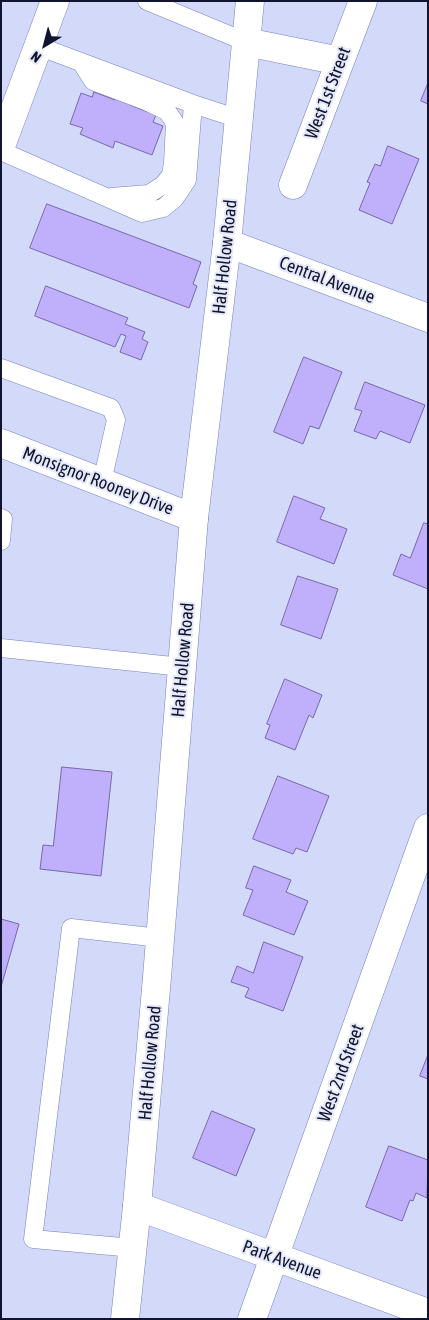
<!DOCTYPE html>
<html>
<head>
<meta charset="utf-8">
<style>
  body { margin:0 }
  #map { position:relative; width:429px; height:1320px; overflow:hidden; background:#d3daf9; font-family:"Asap Condensed",sans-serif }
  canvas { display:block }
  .frame { position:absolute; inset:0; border:2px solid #10142e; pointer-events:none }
  .north { position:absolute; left:20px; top:20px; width:50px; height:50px; -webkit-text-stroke:4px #e4e8f8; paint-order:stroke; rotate:217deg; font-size:14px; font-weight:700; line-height:20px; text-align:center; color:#10142e }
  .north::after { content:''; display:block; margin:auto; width:18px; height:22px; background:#10142e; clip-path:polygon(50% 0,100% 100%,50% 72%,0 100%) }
</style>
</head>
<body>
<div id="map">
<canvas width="429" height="1320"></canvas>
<div class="frame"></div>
<div class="north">N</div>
</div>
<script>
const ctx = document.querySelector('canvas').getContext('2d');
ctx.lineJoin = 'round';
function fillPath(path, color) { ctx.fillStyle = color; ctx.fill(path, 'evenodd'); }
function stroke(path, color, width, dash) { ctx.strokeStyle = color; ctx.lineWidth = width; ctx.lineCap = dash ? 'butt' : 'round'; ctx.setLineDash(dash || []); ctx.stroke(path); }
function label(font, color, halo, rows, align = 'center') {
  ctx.font = font + ' "Asap Condensed",sans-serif'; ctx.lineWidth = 4; ctx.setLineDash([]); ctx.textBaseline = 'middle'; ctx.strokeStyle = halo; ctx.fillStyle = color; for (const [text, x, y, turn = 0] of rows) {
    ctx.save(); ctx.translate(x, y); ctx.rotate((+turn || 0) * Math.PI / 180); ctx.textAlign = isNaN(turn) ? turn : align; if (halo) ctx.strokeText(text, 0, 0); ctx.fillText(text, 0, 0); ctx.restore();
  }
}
const building = new Path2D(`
  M428,83v21l-7,-3z
  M94,92l21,8 2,-6 15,6 -2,5 26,10 -3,7 10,4 -11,29 -37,-14 -2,7 -33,-14 3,-6 -13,-4 11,-31 11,4z
  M388,146l31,13 -27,65 -33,-14 11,-27 -3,-1 8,-18 5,2z
  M47,204l154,58 -8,22 4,2 -8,22 -159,-60z
  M46,286l82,32 -3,6 20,8 -3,7 6,3 -7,18 -21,-8 6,-16 -5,-2 -6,13 -80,-31z
  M304,357l38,15 -23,57 -9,-3 -7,18 -29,-12z
  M365,382l60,23 -15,38 -30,-12 -4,8 -22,-8 8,-20 -7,-2z
  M294,496l31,12 -5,11 27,10 -13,35 -57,-22z
  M424,523l4,1v65l-35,-14 8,-21 9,4z
  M298,576l40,13 -17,50 -40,-14z
  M285,679l37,16 -9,23 -4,-3 -14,35 -30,-12 5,-13 -3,-1z
  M62,767l50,5 -11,104 -61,-7 3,-24 10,1z
  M278,776l51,20 -22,56 -11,-4 -3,6 -40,-15z
  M254,866l37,14 -5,12 22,9 -14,34 -51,-20 10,-25 -7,-2z
  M1,919l18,5 -18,63z
  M264,942l39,15 -20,54 -38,-14 4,-9 -18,-6 6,-16 16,7z
  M428,1055v24l-8,-3z
  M212,1111l43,18 -19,47 -43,-18z
  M389,1146l39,14 -1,38 -11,-5 -3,8 -3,-1 -8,21 -36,-14z`);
fillPath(building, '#c0affa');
stroke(building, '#7867ac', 1);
const lane = new Path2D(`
  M147,1l99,41
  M81,62l12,19 53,20 21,10 8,12 -2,40 -2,12 -8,10 -14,9 -38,3
  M193,104l46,15
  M1,151l141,62 21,-5 12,-10 12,-18 6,-76 -155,-58
  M1,368l110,40 5,12 -14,62
  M1,518l2,1 -2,22
  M1,648l181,19
  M133,1248l-100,-9 38,-311 89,10`);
const street = new Path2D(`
  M246,42l94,19
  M293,185l70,-184
  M227,243l201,75
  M1,443l193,75
  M137,1206l291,107
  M252,1319l176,-491`);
const secondary = new Path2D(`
  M125,1319l12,-113 20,-229 37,-459 33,-275 23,-242`);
const primary = new Path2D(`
  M1,146l54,-145`);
stroke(lane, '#7381c6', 19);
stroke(street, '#7381c6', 29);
stroke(secondary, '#7381c6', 29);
stroke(primary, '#7381c6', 29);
stroke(lane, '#fff', 18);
stroke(street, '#fff', 28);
stroke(secondary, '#fff', 28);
stroke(primary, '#fff', 28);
label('18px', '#10142e', '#e4e8f8', [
  ["West 1st Street",328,93,-69],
  ["Half Hollow Road",225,257,-84],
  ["Central Avenue",327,280,21],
  ["Monsignor Rooney Drive",98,481,21],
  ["Half Hollow Road",183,660,-85],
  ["Half Hollow Road",150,1063,-85],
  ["West 2nd Street",341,1073,-70],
  ["Park Avenue",282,1260,20]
]);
</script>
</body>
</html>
